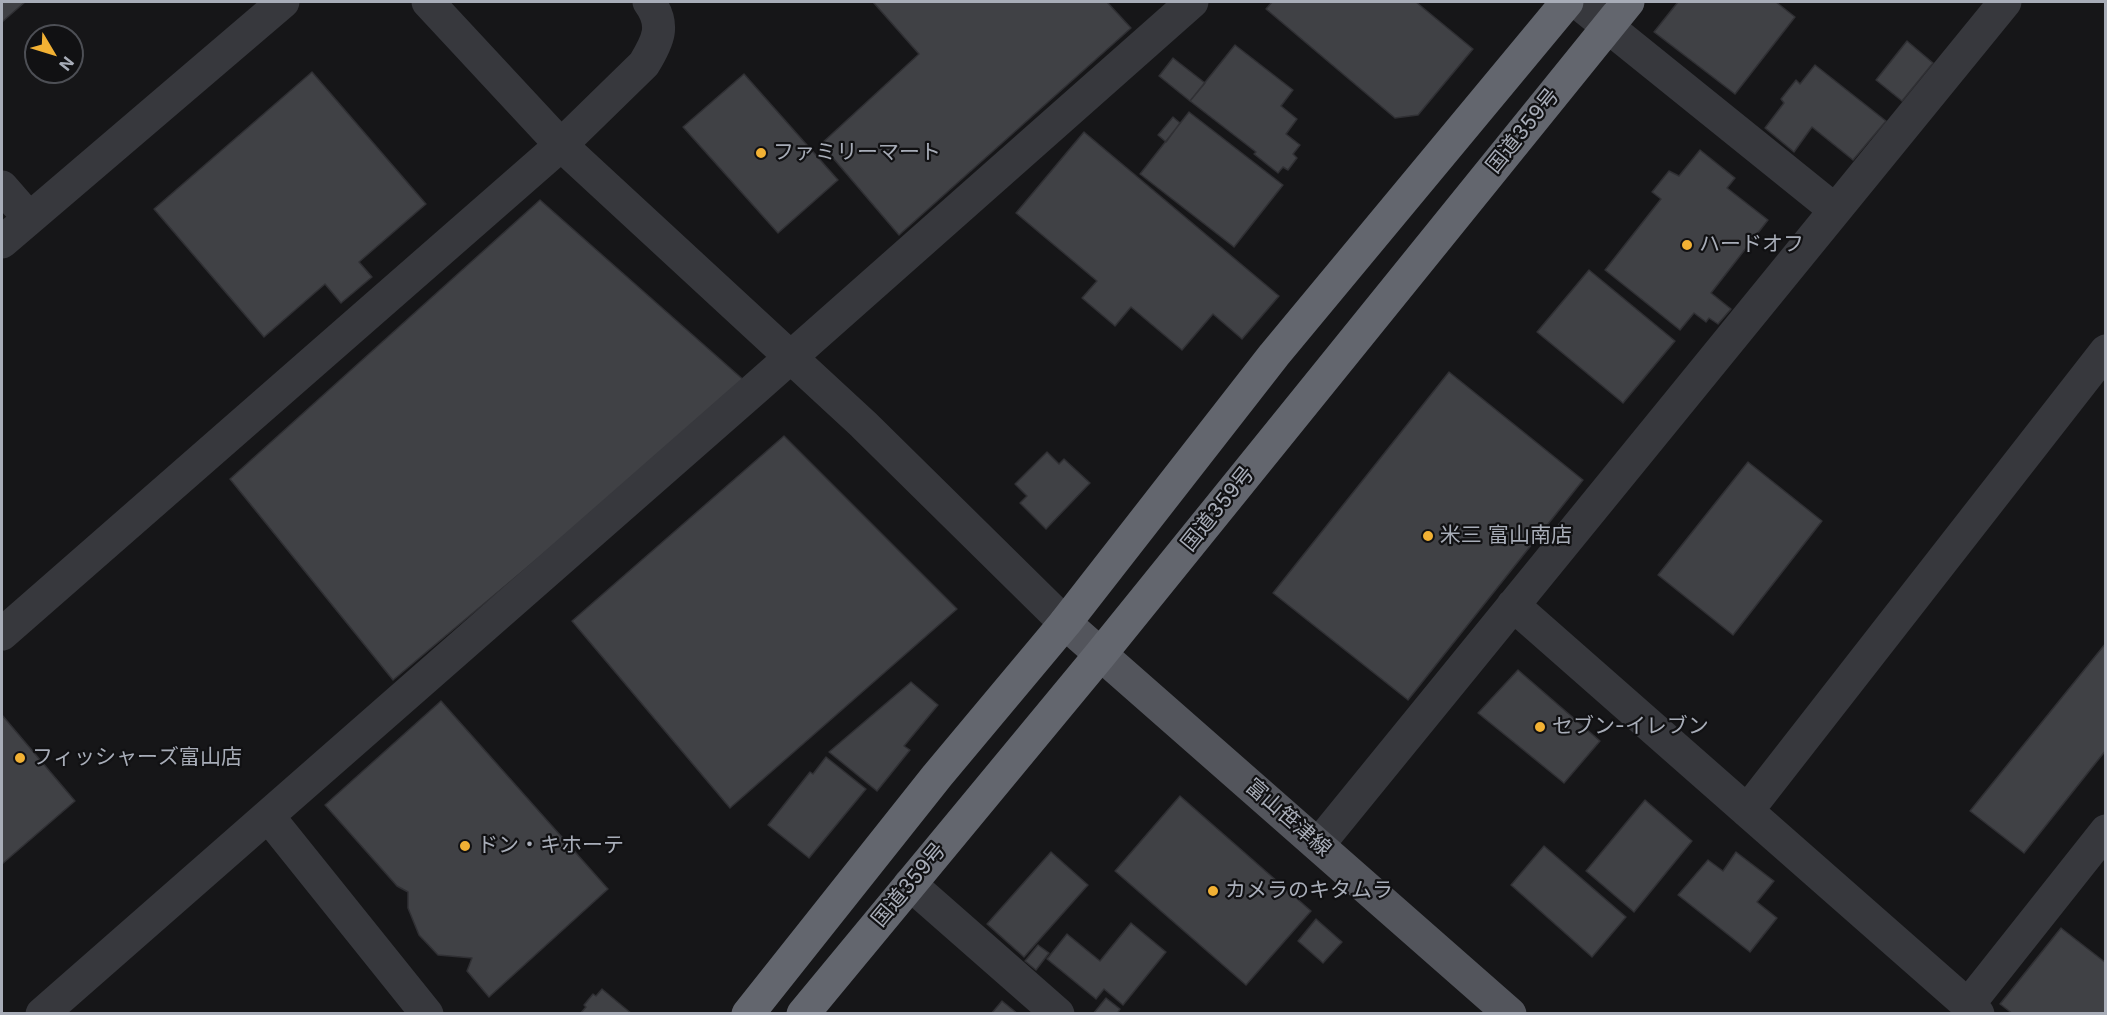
<!DOCTYPE html>
<html>
<head>
<meta charset="utf-8">
<style>
  body { margin:0 }
  #map { position:relative; width:2107px; height:1015px; overflow:hidden; background:#161618; font-family:Inter,sans-serif }
  canvas { display:block }
  .frame { position:absolute; inset:0; border:3px solid #a8adb8; pointer-events:none }
  .north { position:absolute; left:24px; top:24px; width:60px; height:60px; box-sizing:border-box; background:#111113; border:2px solid #4d4f55; border-radius:50%; rotate:128deg; font-size:16px; font-weight:700; line-height:24px; text-align:center; color:#a8adb8 }
  .north::after { content:''; display:block; margin:auto; width:21px; height:27px; background:#f2b134; clip-path:polygon(50% 0,100% 100%,50% 72%,0 100%) }
</style>
</head>
<body>
<div id="map">
<canvas width="2107" height="1015"></canvas>
<div class="frame"></div>
<div class="north">N</div>
</div>
<script>
const ctx = document.querySelector('canvas').getContext('2d');
ctx.lineJoin = 'round';
function fillPath(path, color) { ctx.fillStyle = color; ctx.fill(path, 'evenodd'); }
function stroke(path, color, width, dash) { ctx.strokeStyle = color; ctx.lineWidth = width; ctx.lineCap = dash ? 'butt' : 'round'; ctx.setLineDash(dash || []); ctx.stroke(path); }
function label(font, color, halo, rows, align = 'center') {
  ctx.font = font + ' Inter,"Noto Sans JP",sans-serif'; ctx.lineWidth = 4.5; ctx.setLineDash([]); ctx.textBaseline = 'middle'; ctx.strokeStyle = halo; ctx.fillStyle = color; for (const [text, x, y, turn = 0] of rows) {
    ctx.save(); ctx.translate(x, y); ctx.rotate((+turn || 0) * Math.PI / 180); ctx.textAlign = isNaN(turn) ? turn : align; if (halo) ctx.strokeText(text, 0, 0); ctx.fillText(text, 0, 0); ctx.restore();
  }
}
const building = new Path2D(`
  M2,2h23l-23,20z
  M873,2h234l24,26 -232,207 -78,-91 98,-90z
  M1272,2h144l57,47 -55,66 -23,3 -129,-109z
  M1678,2h98l19,15 -60,77 -81,-62z
  M1907,41l26,22 -31,38 -26,-21z
  M1235,45l58,45 -12,16 16,13 -11,15 14,11 -7,9 4,4 -9,12 -5,-3 -5,6 -24,-19 2,-2 -66,-51z
  M1173,58l32,25 -15,18 -31,-25z
  M1815,65l71,56 -33,39 -41,-33 -18,25 -29,-24 19,-25 -3,-4 15,-19 4,4z
  M312,72l114,132 -67,58 13,15 -31,26 -16,-19 -61,53 -110,-128z
  M744,74l94,106 -60,53 -95,-106z
  M1189,112l94,73 -49,62 -94,-73z
  M1173,117l7,6 -14,19 -8,-7z
  M1084,132l195,164 -37,43 -29,-25 -31,36 -51,-43 -16,19 -33,-28 15,-17 -81,-68z
  M1700,150l35,28 -8,10 41,32 -57,73 20,16 -13,15 -9,-6 -3,4 -12,-9 -14,17 -75,-60 56,-71 -9,-7 17,-21 10,5z
  M540,200l207,183 -354,297 -163,-201z
  M1589,270l86,71 -52,62 -86,-71z
  M1449,372l134,108 -175,220 -135,-107z
  M784,436l173,173 -227,199 -158,-187z
  M1047,452l12,12 5,-5 26,24 -44,46 -26,-26 7,-7 -12,-12z
  M1748,462l74,59 -89,114 -75,-60z
  M2106,643v107l-82,103 -54,-42z
  M1518,670l82,71 -36,42 -86,-70z
  M911,682l27,23 -34,41 6,4 -33,41 -48,-39z
  M441,701l167,188 -119,108 -22,-26 5,-13 -34,-3 -19,-20 -11,-27v-16l-11,-6 -72,-81z
  M2,715l73,86 -73,63z
  M826,757l40,32 -57,69 -41,-33 42,-53 3,2z
  M1180,796l131,115 -65,74 -131,-114z
  M1645,800l47,41 -58,71 -48,-41z
  M1544,846l82,71 -34,40 -81,-72z
  M1051,852l37,33 -64,72 -37,-33z
  M1736,852l38,29 -17,21 20,16 -27,34 -72,-57 30,-35 15,11z
  M1316,919l26,23 -19,21 -25,-22z
  M1131,923l35,29 -43,53 -19,-16 -8,10 -49,-40 20,-25 33,27z
  M2061,928l45,35v51h-93l-13,-10z
  M1038,945l11,8 -13,17 -11,-9z
  M602,989l30,25h-52l6,-7 -2,-2 9,-11 3,2z
  M1106,998l14,11 -3,5h-24z
  M1002,1001l16,13h-27z`);
fillPath(building, '#404145');
stroke(building, '#303034', 1.5);
stroke(new Path2D(`
  M428,2l133,143 302,279 202,199
  M1577,2l258,208
  M2,187l27,31
  M2,242l281,-240
  M1513,605l465,409
  M2,634l559,-489 83,-81c14,-23 22,-39 5,-62
  M1747,811l359,-460
  M268,816l159,198
  M1318,845l687,-843
  M910,884l148,130
  M1968,1005l138,-174
  M42,1014l715,-627 435,-385`), '#37383d', 33);
stroke(new Path2D(`
  M1065,623l445,391`), '#53555c', 33);
stroke(new Path2D(`
  M748,1014l189,-238 128,-153 209,-268 293,-353
  M803,1014l297,-359 528,-653`), '#63666e', 33);
for (const [x, y, r, color] of [
  [761,153,6,"#f2b134"],
  [1687,245,6,"#f2b134"],
  [1428,536,6,"#f2b134"],
  [1540,727,6,"#f2b134"],
  [20,758,6,"#f2b134"],
  [465,846,6,"#f2b134"],
  [1213,891,6,"#f2b134"]
]) { const dot = new Path2D(); dot.arc(x, y, r, 0, 2 * Math.PI); ctx.fillStyle = color; ctx.fill(dot); stroke(dot, '#111113', 2); }
label('21px', '#a8adb8', '#111113', [
  ["国道359号",1523,131,-51],
  ["国道359号",1218,509,-51],
  ["富山笹津線",1288,818,41],
  ["国道359号",909,885,-50]
]);
label('21px', '#a8adb8', '#111113', [
  ["ファミリーマート",773,153],
  ["ハードオフ",1699,245],
  ["米三 富山南店",1440,536],
  ["セブン-イレブン",1552,727],
  ["フィッシャーズ富山店",32,758],
  ["ドン・キホーテ",477,846],
  ["カメラのキタムラ",1225,891]
], 'left');
</script>
</body>
</html>
